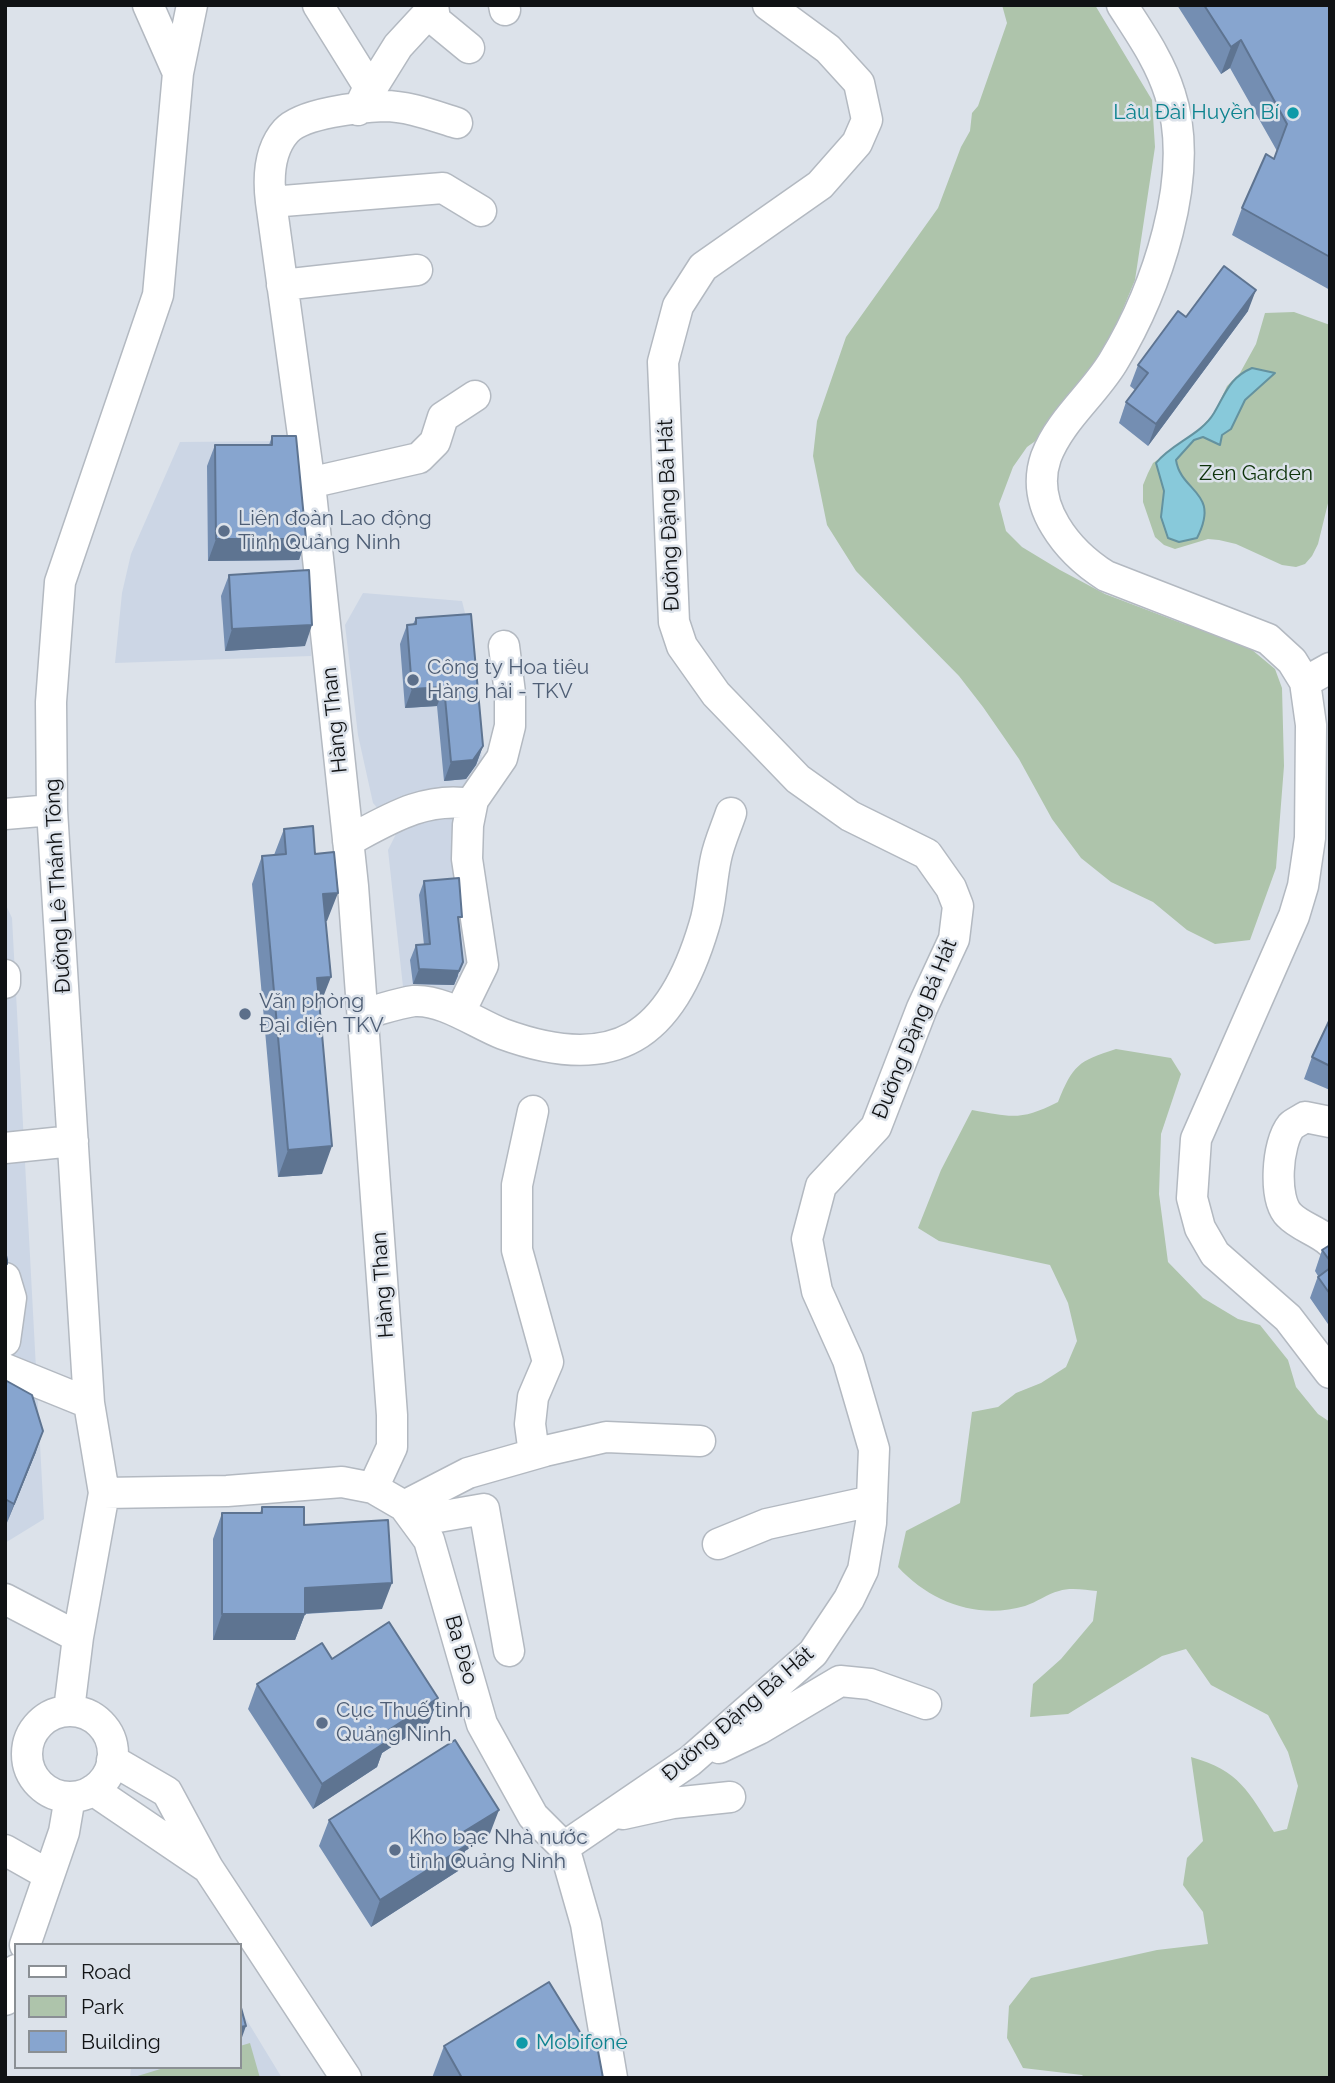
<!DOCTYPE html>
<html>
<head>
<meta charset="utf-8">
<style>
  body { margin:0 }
  #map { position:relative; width:1335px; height:2083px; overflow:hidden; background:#dce2ea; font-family:Raleway,sans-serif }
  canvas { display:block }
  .frame { position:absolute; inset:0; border:7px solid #101214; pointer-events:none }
  .legend { position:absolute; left:14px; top:1943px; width:228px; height:126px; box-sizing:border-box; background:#dce2ea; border:2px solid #8a8f94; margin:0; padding:9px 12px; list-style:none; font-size:21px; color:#101214 }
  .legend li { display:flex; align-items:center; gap:14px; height:35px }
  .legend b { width:35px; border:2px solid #8a8f94 }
</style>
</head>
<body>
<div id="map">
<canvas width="1335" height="2083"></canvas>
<div class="frame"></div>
<ul class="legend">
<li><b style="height:9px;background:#fff"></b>Road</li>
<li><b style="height:19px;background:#aec4ab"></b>Park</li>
<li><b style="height:19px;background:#87a5cf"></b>Building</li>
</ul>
</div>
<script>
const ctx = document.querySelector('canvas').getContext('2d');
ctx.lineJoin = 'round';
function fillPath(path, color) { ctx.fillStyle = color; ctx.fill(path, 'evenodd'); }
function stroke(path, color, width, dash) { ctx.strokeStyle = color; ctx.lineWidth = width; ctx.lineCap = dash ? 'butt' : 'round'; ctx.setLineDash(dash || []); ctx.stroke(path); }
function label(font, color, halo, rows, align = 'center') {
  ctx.font = font + ' Raleway,sans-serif'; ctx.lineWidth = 5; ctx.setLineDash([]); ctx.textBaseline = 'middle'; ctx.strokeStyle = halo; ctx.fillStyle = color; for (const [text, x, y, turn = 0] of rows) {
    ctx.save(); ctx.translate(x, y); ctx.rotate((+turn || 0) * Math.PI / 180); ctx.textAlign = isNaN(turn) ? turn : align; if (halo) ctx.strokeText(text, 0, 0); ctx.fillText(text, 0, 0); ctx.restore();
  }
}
fillPath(new Path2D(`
  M295,441l10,68 6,147 -196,7 7,-70 9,-39 49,-112z
  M363,593l99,8 5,20 16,148 -7,16 -58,10 -38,16 -7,-8 -15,-68 -13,-110z
  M441,811l12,8 16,123 -4,47 -61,7 -16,-146 11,-22z
  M5,903l7,15 32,601 -39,24z
  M240,2009l42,69h-152l1,-11h109z`), '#ccd6e5');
fillPath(new Path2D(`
  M1002,5h93l57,95 3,47 -20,133 -27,65 -60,87 -21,15 -14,20 -14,37 7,27 16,16 38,23 45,24 79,30 38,10 29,15 24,20 7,19 2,78 -8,102 -26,72 -35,4 -28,-14 -34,-28 -42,-20 -30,-24 -29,-39 -33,-60 -36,-52 -24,-31 -103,-105 -29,-46 -14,-69 4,-35 29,-84 92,-129 23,-61 9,-16 2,-18 6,-7 29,-83z
  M1294,312l36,13v170l-12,49 -6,12 -7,8 -9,3 -14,-2 -46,-21 -17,-4 -11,-1 -33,10 -11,-4 -9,-8 -12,-35v-17l5,-12 5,-10 41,-29 20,-20 13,-28 13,-13 16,-29 9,-31z
  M1116,1049l55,9 10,16 -20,60 -2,60 9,68 35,36 35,21 22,6 28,35 8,27 22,27 12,8v656h-245l-3,-3 -59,-7 -16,-30 2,-32 22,-28 126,-28 51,-6 -5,-32 -20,-27 4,-27 16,-17 -12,-84c49,14 57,34 83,75l13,-3 11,-43 -10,-34 -20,-37 -57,-30 -25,-36 -24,7 -94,58 -38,3 3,-33 28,-25 32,-38 4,-30c-11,-1 -27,-4 -38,0 -12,3 -22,11 -34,15 -47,14 -95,-4 -127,-39l8,-36 54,-28 12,-91 26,-5 18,-14 25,-10 25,-16 11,-26 -9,-38 -18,-38 -111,-24 -21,-13 23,-58 31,-60c39,7 49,11 86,-8 15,-37 20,-41 58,-53z
  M250,2043l10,35h-129l36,-11h73v-21z`), '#aec4ab');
const water = new Path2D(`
  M1252,368l23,5 -30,27 -14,29 -9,6 -2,10 -17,-8 -9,3 -18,20c5,33 45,31 21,78l-18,4 -11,-4 -7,-21 3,-26 -8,-28c16,-20 45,-28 58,-50 12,-20 15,-35 38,-45z`);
fillPath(water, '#88c9da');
stroke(water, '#64929f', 2);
const minor = new Path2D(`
  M148,5l30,68
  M318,5l51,82 -11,23
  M433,5l2,15 34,28
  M504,5l1,5
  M1122,5c18,28 38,56 48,89 27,82 -14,197 -57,268 -20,33 -53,58 -67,95 -17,49 22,95 60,119l162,63 24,22 13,21 6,43 -1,113 -7,48 -9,30 -98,223 -4,59 8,30 15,26 73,64 42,55
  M369,87l6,-4 23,-37 35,-38
  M271,202l172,-14 38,23
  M282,285l135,-15
  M309,483l110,-25 16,-16 8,-25 32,-21
  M1305,682l25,-14
  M5,814l47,-4
  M348,841c41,-22 77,-45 124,-37
  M5,975v8
  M460,1012l23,-47 -16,-106 1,-34 5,-25 29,-42 8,-32v-33l-6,-47
  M363,1014c16,-4 35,-11 51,-13 29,-2 63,23 89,33 112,41 168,3 201,-108 7,-21 7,-45 12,-68 3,-15 10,-30 15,-45
  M533,1111l-16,74v65l31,112 -15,35 -3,27 4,30
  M1330,1122l-25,-5c-4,3 -11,6 -14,9 -14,17 -18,73 -2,89 10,11 29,16 41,27
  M5,1148l68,-7
  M5,1278l6,20 -6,43
  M5,1369l84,34
  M373,1488l19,-41v-32l-39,-529 -42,-393 -40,-291c-3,-24 -2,-52 15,-71 16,-18 74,-24 98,-25 24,0 50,10 73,17
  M104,1493l123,-2 115,-9 31,6 31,18 25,34 53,184 51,92 31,31 22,77 26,154
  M404,1506l64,-33 77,-22 61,-14 94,4
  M415,1521l69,-12 25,142
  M718,1544l49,-20 105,-23
  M5,1599l73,38
  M69,1710l9,-73 26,-144 -15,-90 -37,-593 -1,-108 9,-120 98,-287 20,-222 14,-68
  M27 1754a43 43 0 1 1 86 0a43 43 0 1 1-86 0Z
  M719,1748l40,-19 81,-48 30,3 56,20
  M112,1760l55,32 41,76 138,210
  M93,1790l112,76
  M623,1814l50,-11 57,-6
  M564,1847l126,-86 123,-108 36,-54 14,-29 8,-47 3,-74 -26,-89 -31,-69 -10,-52 14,-53 55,-59 46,-119 32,-69 4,-33 -7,-18 -24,-34 -77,-38 -52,-37 -82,-85 -34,-48 -8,-24 -11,-260 15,-56 25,-39 117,-82 37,-42 10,-23 -8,-37 -31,-34 -60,-44
  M5,1850l44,25
  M25,1945l39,-113 6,-35
  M5,2000l11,-30`);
stroke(minor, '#b3b9c1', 33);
stroke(minor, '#fff', 30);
fillPath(new Path2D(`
  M1177,5h153v285l-98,-55 10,-27 32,-49 3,-8 -47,-83 -9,6z
  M1248,311l-100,135 -29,-23 7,-21 9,-12 -5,-4 8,-21 48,-48z
  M272,436l34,103 -7,21 -91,1 -1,-95 8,-21h54z
  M229,575l76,71 -80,5 -4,-55z
  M416,618l67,128 -7,19 -10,14 -22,2 -7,-75 -32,2 -5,-64 7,-19 6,-1z
  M284,829l31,25 12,67h-1l-6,84h-1l3,169 -44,3 -26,-293 10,-28 12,-1z
  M424,881l35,44 -1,51 -4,9 -41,-1 -3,-24 6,-15h8l-5,-50z
  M1330,1019v71l-26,-11 8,-22z
  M1330,1245v82l-20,-29 8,-22 -3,-5 7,-21z
  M5,1380l31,72 -30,73h-1z
  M262,1507l42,18 78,84 -77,5 -10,26h-82v-101l9,-26h38z
  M332,1659l106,39 -9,25 -47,30 -5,14 -64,42 -65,-100 9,-25z
  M329,1820l160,16 -24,15 -7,20 -87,56 -52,-81z
  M444,2046l159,32h-171z`), '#748eb2');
fillPath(new Path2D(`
  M1241,40l-11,28 -9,6 10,-27z
  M1256,290l-8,21 -100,135 8,-22z
  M216,539h90l-7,21 -91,1z
  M312,625l-7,21 -80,5 7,-22z
  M444,687l-7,19 -32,2 7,-19z
  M483,746l-7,19 -10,14 -22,2 7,-19z
  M338,893l-11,28 -14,1 10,-28z
  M463,962l-9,23 -41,-1 6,-15z
  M331,977l-11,28 -13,1 10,-28z
  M332,1146l-10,28 -44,3 10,-27z
  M43,1431l-7,21 -30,73 8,-21z
  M392,1583l-10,26 -87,5 10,-26z
  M222,1614h83l-10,26h-82z
  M438,1698l-9,25 -47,30 -5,14 -64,42 9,-25 59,-49z
  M499,1810l-10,26 -24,15 -7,20 -87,56 9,-27 80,-66z
  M246,2026l-6,17v-16z`), '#5e7491');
const building = new Path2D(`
  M1204,5h126v252l-88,-49 24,-54 8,5 13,-35 -46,-84 -10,7z
  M1224,266l32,24 -100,134 -30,-22 22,-29 -10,-8 40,-54 8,6z
  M272,436h24l10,103h-90l-1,-94h57z
  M309,570l3,55 -80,4 -3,-54z
  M471,614l12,132 -10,14 -22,2 -7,-75 -32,2 -5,-64 9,-1v-6z
  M313,826l2,28 19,-2 4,41 -15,1 8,83 -14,1 15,168 -44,4 -26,-294 24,-2 -2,-25z
  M459,878l3,39h-4l5,45 -4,9 -40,-2 -3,-24 14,-1 -6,-63z
  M1330,1019v47l-18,-9z
  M1330,1245v16l-8,-11z
  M5,1251l2,9v4l-2,1z
  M1330,1268v26l-12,-17z
  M5,1380l27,15 11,36 -29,73 -9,-5z
  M262,1507h42v18l84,-5 4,63 -87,5v26h-83v-101h40z
  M389,1622l49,76 -57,37 5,7 -64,42 -65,-100 65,-41 10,16z
  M455,1740l44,70 -39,24 7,11 -87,55 -51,-80z
  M549,1982l39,63 8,-5 7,38h-141l-18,-32z
  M240,2004l6,22 -6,1z`);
fillPath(building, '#87a5cf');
stroke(building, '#5e7491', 2);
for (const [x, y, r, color] of [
  [1293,113,7,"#0f9aa8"],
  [224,531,7,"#5c6f8a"],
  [413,680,7,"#5c6f8a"],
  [245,1014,7,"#5c6f8a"],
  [322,1723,7,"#5c6f8a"],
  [395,1850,7,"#5c6f8a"],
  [522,2043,7,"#0f9aa8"]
]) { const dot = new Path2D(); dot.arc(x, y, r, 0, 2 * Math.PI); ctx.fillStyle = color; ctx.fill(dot); stroke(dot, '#dce2ea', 2.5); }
label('21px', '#0d838f', '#dce2ea', [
  ["Lâu Đài Huyền Bí",1279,113],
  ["Mobifone",536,2043,"left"]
], 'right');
label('21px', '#0d3309', '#dce2ea', [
  ["Zen Garden",1256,474]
]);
label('21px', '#101214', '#dce2ea', [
  ["Đường Đặng Bá Hát",669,515,-92],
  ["Hàng Than",335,720,-96],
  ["Đường Lê Thánh Tông",58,886,-93],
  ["Đường Đặng Bá Hát",915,1029,-68],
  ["Hàng Than",383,1285,-94],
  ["Ba Đèo",461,1650,74],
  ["Đường Đặng Bá Hát",738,1714,-41]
]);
label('21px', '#4e5e75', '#dce2ea', [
  ["Liên đoàn Lao động",238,519],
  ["Tỉnh Quảng Ninh",238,543],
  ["Công ty Hoa tiêu",427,668],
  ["Hàng hải - TKV",427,692],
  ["Văn phòng",259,1002],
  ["Đại diện TKV",259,1026],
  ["Cục Thuế tỉnh",336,1711],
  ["Quảng Ninh",336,1735],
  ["Kho bạc Nhà nước",409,1838],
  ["tỉnh Quảng Ninh",409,1862]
], 'left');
</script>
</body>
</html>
